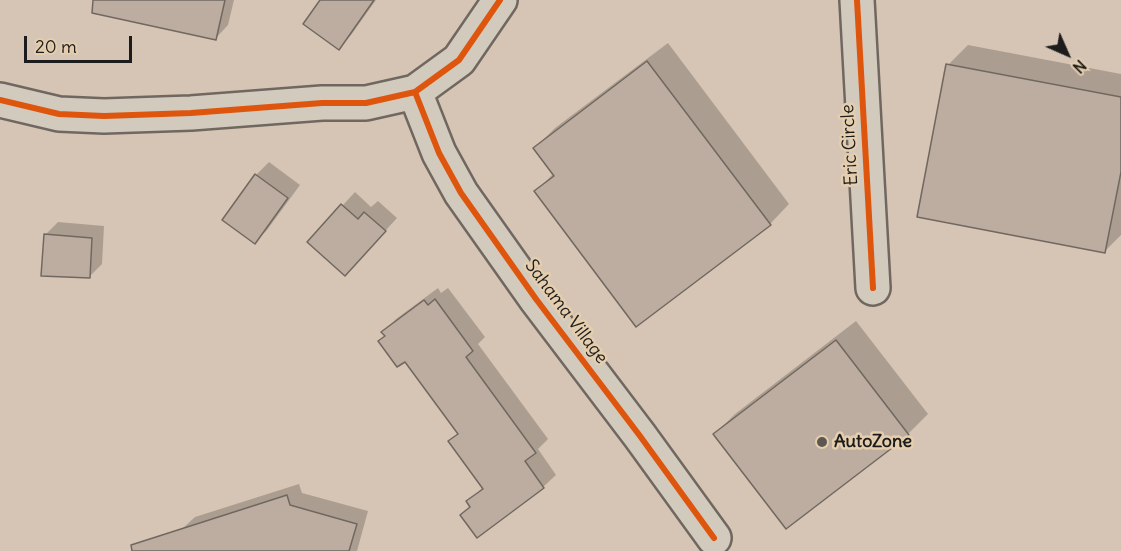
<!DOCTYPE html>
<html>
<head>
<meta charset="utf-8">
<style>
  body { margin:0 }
  #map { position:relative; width:1121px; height:551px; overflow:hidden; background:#d6c5b4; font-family:Delius,sans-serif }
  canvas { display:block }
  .north { position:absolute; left:1037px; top:24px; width:60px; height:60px; -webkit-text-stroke:4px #e5ceae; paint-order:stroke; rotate:135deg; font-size:16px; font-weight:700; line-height:24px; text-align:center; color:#1c1c1c }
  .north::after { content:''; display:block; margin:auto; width:21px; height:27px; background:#1c1c1c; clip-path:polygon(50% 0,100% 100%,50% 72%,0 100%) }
  .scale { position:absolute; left:24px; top:36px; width:108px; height:27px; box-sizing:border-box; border:3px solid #1c1c1c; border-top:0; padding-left:8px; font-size:18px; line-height:21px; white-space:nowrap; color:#1c1c1c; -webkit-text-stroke:4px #e5ceae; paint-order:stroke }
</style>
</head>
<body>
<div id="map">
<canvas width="1121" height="551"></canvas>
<div class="north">N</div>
<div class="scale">20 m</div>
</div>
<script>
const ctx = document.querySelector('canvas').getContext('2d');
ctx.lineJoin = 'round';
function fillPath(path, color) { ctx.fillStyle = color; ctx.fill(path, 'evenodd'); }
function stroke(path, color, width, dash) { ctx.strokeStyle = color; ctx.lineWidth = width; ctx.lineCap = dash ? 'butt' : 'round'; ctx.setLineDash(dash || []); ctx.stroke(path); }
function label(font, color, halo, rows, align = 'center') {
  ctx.font = font + ' Delius,sans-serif'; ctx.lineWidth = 5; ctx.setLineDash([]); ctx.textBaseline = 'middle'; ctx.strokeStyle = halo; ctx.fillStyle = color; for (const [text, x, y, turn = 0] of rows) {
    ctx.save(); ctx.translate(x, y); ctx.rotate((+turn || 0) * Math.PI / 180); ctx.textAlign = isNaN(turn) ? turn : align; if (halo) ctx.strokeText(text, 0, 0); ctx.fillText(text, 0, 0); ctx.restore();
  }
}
fillPath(new Path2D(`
  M145,0h89l-6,25 -12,13z
  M322,0h54l-25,35 -12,13z
  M668,43l121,161 -19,20 -234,-33 18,-18 -19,-25 20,-20z
  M968,45l153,29v161l-16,16 -157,-186z
  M269,162l31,23 -33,45 -12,12 1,-67z
  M355,192l16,15 7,-6 19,17 -39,43 -49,-19z
  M58,222l46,4 -2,38 -13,13 -44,-42z
  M438,288l3,5 7,-5 37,49 -7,7 70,95 -10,10 18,26 -13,12 -81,28 9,-9 -3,-4 15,-15 -33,-46 9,-8 -76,-101 13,-13z
  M856,321l72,93 -20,20h-193l20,-20z
  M299,484l3,9 66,18 -11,40h-168l-7,-22 13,-12z`), '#0003');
const building = new Path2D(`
  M93,0h132l-9,40 -124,-27z
  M320,0h54l-35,50 -36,-26z
  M647,61l124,164 -135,102 -102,-136 20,-15 -21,-28z
  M946,64l175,33v75l-16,81 -188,-36z
  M255,174l33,24 -33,46 -33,-24z
  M341,204l17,15 6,-7 22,19 -41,45 -38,-34z
  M44,234l48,4 -2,40 -49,-2z
  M435,299l38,52 -7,6 70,96 -11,8 19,27 -67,50 -17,-23 10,-8 -4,-6 17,-12 -35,-48 10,-7 -53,-72 -8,5 -19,-26 7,-5 -4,-4 43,-32 4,5z
  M836,340l73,95 -123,94 -73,-95z
  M287,495l3,10 67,19 -8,27h-217l-1,-6z`);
fillPath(building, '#bdada1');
stroke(building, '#706860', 1.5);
const minor = new Path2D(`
  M857,0l16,288
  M415,92l24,61 22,40 75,106 104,137 74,102
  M0,100l59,14 45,2 87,-3 131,-10h44l49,-11 44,-32 41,-60`);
stroke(minor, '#706860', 38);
stroke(minor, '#d3cabe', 33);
stroke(new Path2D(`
  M857,0l16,288
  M415,92l24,61 22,40 75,106 104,137 74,102
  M0,100l59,14 45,2 87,-3 131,-10h44l49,-11 44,-32 41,-60`), '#de560d', 6);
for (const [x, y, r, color] of [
  [822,442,6,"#5d5751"]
]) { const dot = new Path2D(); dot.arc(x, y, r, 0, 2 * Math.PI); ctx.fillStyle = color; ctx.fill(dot); stroke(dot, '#e5ceae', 2); }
label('18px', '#1c1c1c', '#e5ceae', [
  ["Eric Circle",850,145,-93],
  ["Sahama Village",566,312,53]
]);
label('bold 18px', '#1c1c1c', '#e5ceae', [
  ["AutoZone",834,442]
], 'left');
</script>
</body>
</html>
